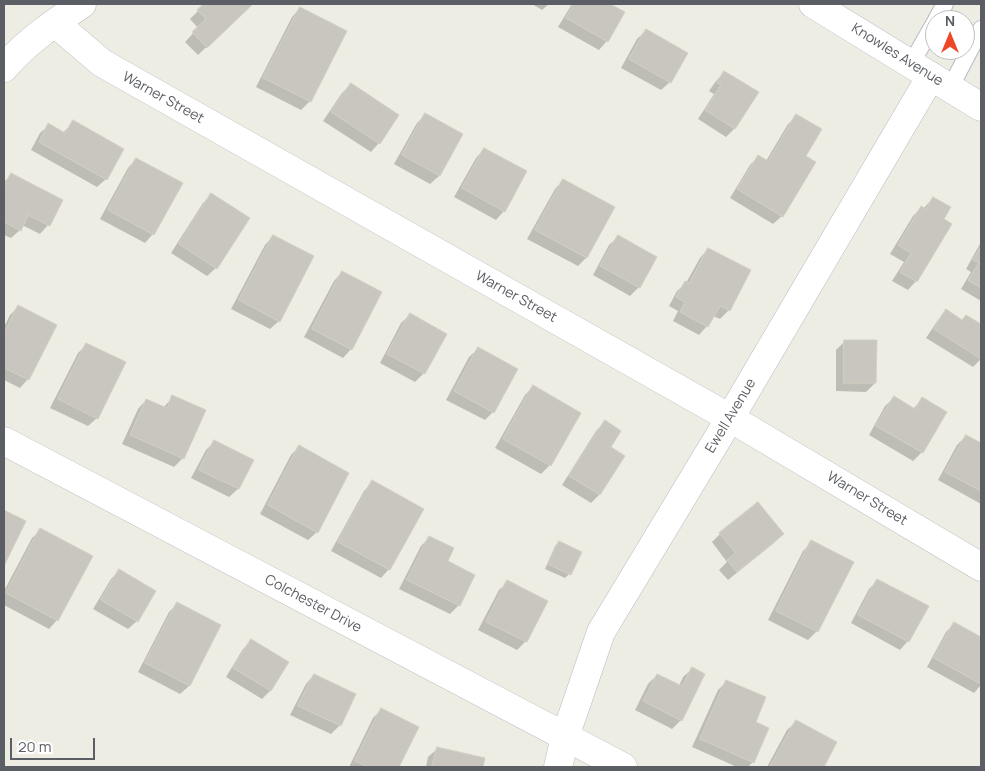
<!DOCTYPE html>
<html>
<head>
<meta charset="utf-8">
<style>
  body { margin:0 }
  #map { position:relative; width:985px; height:771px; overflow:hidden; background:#eeede3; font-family:Manrope,sans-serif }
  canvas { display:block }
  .frame { position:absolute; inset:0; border:5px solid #5b5e64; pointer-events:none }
  .north { position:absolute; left:925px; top:10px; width:50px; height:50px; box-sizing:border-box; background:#fff; border:1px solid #bdbfc1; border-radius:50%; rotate:0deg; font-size:14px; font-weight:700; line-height:20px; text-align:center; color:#5b5e64 }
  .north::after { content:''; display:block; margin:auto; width:18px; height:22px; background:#ee4728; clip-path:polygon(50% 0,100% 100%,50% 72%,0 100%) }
  .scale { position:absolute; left:10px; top:738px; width:85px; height:22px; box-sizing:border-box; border:2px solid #5b5e64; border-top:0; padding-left:6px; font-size:15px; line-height:18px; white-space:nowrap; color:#5b5e64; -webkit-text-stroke:4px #fff; paint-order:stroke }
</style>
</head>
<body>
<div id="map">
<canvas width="985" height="771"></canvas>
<div class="frame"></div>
<div class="north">N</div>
<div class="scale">20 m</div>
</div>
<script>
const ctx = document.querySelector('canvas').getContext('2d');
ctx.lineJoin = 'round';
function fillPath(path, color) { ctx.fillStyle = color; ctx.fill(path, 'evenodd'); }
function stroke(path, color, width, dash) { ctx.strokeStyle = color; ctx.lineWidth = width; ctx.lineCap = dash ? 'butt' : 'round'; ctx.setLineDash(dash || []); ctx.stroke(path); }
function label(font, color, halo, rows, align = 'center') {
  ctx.font = font + ' Manrope,sans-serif'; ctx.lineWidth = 4; ctx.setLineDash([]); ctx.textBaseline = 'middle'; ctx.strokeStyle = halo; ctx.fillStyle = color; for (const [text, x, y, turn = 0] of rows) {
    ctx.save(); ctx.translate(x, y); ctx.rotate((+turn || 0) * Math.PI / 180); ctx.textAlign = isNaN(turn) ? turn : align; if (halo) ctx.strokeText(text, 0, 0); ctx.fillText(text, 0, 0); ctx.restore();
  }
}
fillPath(new Path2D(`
  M205,4h46l-53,51 -13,-13 13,-14 -8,-9z
  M532,4h17l-7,6z
  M572,4h36l16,9 -17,28 -8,9 -41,-23z
  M300,8l10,93 -9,9 -45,-23 36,-70z
  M646,31l24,51 -9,8 -40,-22 16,-29z
  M725,72l9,57 -8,8 -28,-18 16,-25 -5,-3 7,-10z
  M351,84l28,59 -8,9 -48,-31 19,-28z
  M426,114l36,21 -23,41 -9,8 -36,-20 23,-41z
  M797,116l7,41 -22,59 -9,8 -43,-26 20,-33 8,-8 8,4 22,-37z
  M73,122l33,57 -9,8 -66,-37 9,-17 9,-8 14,8z
  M484,149l20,62 -8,9 -42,-23 22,-39z
  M136,159l17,75 -8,9 -45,-24 28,-51z
  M11,175l37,50 -8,9 -18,-9 -2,5 -9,8 -7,-3v-53z
  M563,180l23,78 -8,8 -51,-27 28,-50z
  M212,195l4,73 -9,8 -36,-23 32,-50z
  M933,198l9,21 -26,62 -8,9 -16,-9 12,-19 -14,-8 23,-38 8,-8 2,1z
  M273,236l6,85 -9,8 -39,-20 34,-64z
  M618,237l21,50 -9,9 -37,-21 16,-30z
  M981,242v59l-20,-12 10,-17 -5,-3z
  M708,249l42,22 -21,39 -9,9 -7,-3 -6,10 -8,9 -26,-14 5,-10 -9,-5 8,-15 9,-8 14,-25z
  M342,272l9,77 -8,9 -39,-21 30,-56z
  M18,307l10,72 -8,9 -16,-8v-53l6,-12z
  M946,311l15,10 5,-5 15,10v33l-8,8 -47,-29 12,-18z
  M410,315l35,19 -21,39 -9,9 -35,-19 21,-40z
  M845,341l30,42 -9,9 -30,-1v-41z
  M87,344l10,74 -9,8 -38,-18 28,-55z
  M478,349l15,63 -8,8 -39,-20 23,-43z
  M533,387l17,78 -9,9 -46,-26 30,-53z
  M173,397l10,61 -9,9 -52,-23 16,-35 8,-9 17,8z
  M894,398l19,11 9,-10v53l-9,9 -44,-26 16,-29z
  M605,422l4,26 14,8 -24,39 -8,8 -29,-18 34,-54z
  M966,436l15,8v60l-43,-24 19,-35z
  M214,442l38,18 -14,29 -9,8 -38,-19 15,-28z
  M299,447l18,85 -9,8 -48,-26 31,-59z
  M372,482l17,87 -8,9 -50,-27 33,-60z
  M4,512l20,10 -20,41z
  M41,530l16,90 -8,9 -45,-24v-14l28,-53z
  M720,534h63l-9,9 -46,37 -9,-10 8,-8 -15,-20z
  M429,538l17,23 13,44 -9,9 -51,-25 22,-43z
  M559,542l21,11 -11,21 -4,4 -20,-9 10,-23z
  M812,542l5,89 -9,9 -40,-20 35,-69z
  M119,571l18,50 -9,8 -35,-20 18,-30z
  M878,580l30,61 -8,9 -49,-27 18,-34z
  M508,582l38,19 -20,40 -9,9 -39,-20 21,-40z
  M177,604l43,22 -31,60 -9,8 -42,-22 31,-60z
  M954,624l27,14v47l-7,8 -47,-26 19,-35z
  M252,641l18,50 -8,8 -36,-22 17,-28z
  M692,669l-11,51 -9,9 -37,-19 13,-26 9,-9 22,11 4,-9z
  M314,675l41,19 -15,31 -9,9 -41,-19 16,-31z
  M727,681l27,42 -1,39 -5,5h-11l-45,-20 26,-57z
  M381,710l36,17 -19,40h-49l24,-49z
  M796,722l40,21 -13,24h-56l20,-37z
  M437,749l46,10 -1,8h-56l2,-10z`), '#0003');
const building = new Path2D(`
  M204,4h49l-46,44 -15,-16 14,-13 -9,-9z
  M574,4h36l15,8 -17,30 -42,-24z
  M300,7l47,24 -36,71 -48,-24z
  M646,29l42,24 -17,30 -42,-24z
  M724,71l35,21 -24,37 -30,-19 16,-25 -4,-2z
  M351,83l48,32 -19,29 -49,-32z
  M425,113l38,21 -23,42 -38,-21z
  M796,114l26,15 -16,27 10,6 -33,55 -46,-28 21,-34 10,6z
  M73,120l51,29 -17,31 -68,-38 9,-19 17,10z
  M484,148l43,23 -22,41 -43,-24z
  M136,158l47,25 -29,52 -46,-25z
  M11,173l52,27 -13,26 -22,-11 -7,16 -17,-9v-35z
  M563,179l52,28 -28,51 -52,-28z
  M211,193l39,25 -33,51 -38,-25z
  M933,197l18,10 -7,12 8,5 -35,58 -17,-10 11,-19 -13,-8 23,-39 5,3z
  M273,235l41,21 -34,66 -41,-22z
  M618,235l39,22 -17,31 -40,-22z
  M981,247v41l-13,-8 11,-17 -6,-3z
  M708,248l43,22 -21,41 -10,-5 -12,21 -28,-15 5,-10 -9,-5 9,-16 4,2z
  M342,271l40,21 -30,58 -40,-21z
  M18,305l39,20 -28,55 -25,-12v-34z
  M946,309l16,11 4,-5 15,9v35l-47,-30z
  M410,313l37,21 -22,40 -38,-20z
  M844,340h33l-1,43h-32z
  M86,343l40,19 -28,57 -40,-20z
  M478,347l40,22 -24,44 -40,-22z
  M533,385l48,28 -30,53 -48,-27z
  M172,395l34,15 -22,49 -54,-24 16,-36 21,9z
  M894,396l21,13 7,-12 25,15 -24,41 -47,-27z
  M605,420l16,11 -10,16 14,9 -25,39 -31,-19z
  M966,435l15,8v48l-36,-19z
  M214,440l40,20 -15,29 -40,-19z
  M299,445l50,28 -31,60 -50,-28z
  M372,480l52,29 -34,61 -52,-28z
  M758,502l26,32 -47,38 -10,-12 9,-7 -17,-20z
  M4,510l22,11 -22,45z
  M40,528l53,28 -35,65 -52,-28z
  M429,536l25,12 -6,13 27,14 -15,31 -53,-26z
  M811,540l43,22 -36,70 -42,-21z
  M559,541l23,11 -11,23 -23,-11z
  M119,569l37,22 -18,31 -37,-22z
  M877,579l52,27 -20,36 -51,-27z
  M507,580l41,21 -21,41 -41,-20z
  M177,602l44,23 -31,61 -45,-23z
  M954,622l27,15v47l-47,-26z
  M251,639l38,23 -18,29 -38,-23z
  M692,667l13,7 -23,47 -39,-20 14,-27 25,12z
  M314,674l42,20 -15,32 -43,-20z
  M726,680l40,17 -10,25 13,6 -15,35 -54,-24z
  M381,708l38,19 -20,40h-31l-13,-6z
  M796,720l41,22 -13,25h-54z
  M437,747l48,11 -2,9h-51z`);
fillPath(building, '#c9c6c0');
stroke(building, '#d3cfc1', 1);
const service = new Path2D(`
  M936,20l9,-16
  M911,64l24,-42
  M950,88l31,-59`);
const minor = new Path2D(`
  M55,23l47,40 628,355 251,149
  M4,68c22,-26 50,-45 78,-64
  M4,441l619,326
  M558,767l7,-30 36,-105 129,-214 201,-342`);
const secondary = new Path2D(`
  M813,4l168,103`);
stroke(service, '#b8babf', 18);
stroke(minor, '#b8babf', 29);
stroke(secondary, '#b8bbc2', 29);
stroke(service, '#fff', 16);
stroke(minor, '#fff', 28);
stroke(secondary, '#fff', 28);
label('14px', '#5b5e64', '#fff', [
  ["Knowles Avenue",897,55,32],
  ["Warner Street",163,98,29],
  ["Warner Street",516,297,29],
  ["Ewell Avenue",731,416,-59],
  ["Warner Street",867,499,31],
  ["Colchester Drive",313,604,28]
]);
</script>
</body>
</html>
